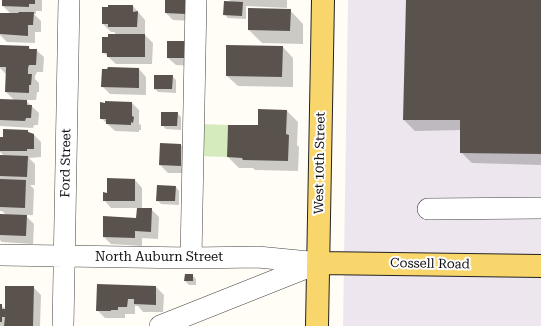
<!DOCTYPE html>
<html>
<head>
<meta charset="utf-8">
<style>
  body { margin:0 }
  canvas { display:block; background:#fffdf5 }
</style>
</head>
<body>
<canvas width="541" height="326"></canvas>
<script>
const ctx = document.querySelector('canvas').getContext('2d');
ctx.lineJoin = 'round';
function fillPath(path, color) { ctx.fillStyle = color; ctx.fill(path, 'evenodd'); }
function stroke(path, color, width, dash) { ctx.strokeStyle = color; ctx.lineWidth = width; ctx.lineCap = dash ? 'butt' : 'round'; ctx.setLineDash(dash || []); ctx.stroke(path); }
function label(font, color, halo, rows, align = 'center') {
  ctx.font = font + ' "Roboto Serif",serif'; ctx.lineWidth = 4; ctx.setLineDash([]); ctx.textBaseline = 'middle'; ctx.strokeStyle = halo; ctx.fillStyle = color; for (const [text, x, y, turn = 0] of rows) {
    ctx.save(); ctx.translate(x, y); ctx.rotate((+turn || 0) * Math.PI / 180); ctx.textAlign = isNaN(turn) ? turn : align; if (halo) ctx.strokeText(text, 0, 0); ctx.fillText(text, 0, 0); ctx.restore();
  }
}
fillPath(new Path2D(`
  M348,0h193v326h-198z`), '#eee6ef');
fillPath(new Path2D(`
  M200,124l28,1 -1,32 -28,-1z`), '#d5ebbd');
fillPath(new Path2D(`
  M3,0h39v11h-6v3h-2l7,7v11h-6v11l-28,-1 -7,-7v-21h11l-8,-8z
  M166,0h21l7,21 -21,-1 -7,-7z
  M229,0h58v8l-41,-2v13l-18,-1 -4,-4 8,-12z
  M407,0h134v165l-69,-2 -11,-11v-22l-46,1 -11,-11z
  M133,6l12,14v15l8,8 -1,21h-36l-13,-12 6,-14 8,-3 -3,-3h-3l-8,-8z
  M290,10l13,14v20l-41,-1 -13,-13z
  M188,42l8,24 -20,-1 -8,-7z
  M0,46l29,1 2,3h5l8,7 -1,15h-6l-2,4v3l4,4v9h-2l-1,8h-11l14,13 -1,12h-4l-1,3 -33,-2v-26l15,1 -9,-9v-18l-6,-6z
  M283,47l10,11v29l-55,-1 -11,-10z
  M139,69l7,8v18l-36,-1 -8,-8z
  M172,76l4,4v13l-18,-1 -3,-3z
  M132,103l7,7v14l2,1v5h-2v2l-24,-1 -14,-13z
  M259,110l28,1 11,11 -1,23 2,2 -1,24 -43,-1 -2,-2h-14l-11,-11 31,-31z
  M177,113l4,4v13l-15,-1 -4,-4z
  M27,131l6,3 8,8v15l-12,1 6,6v21h-5l4,4 -1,26h-8l9,9 -1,20 -31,-2 -2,-2v-25h6l-4,-4h-2v-55h4l-4,-4v-14z
  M181,145l8,8 -1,20h-20l-8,-8z
  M135,180l7,8v21h9l8,8 -1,22 -16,-1v8l-31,-2 -7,-7 33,-18 1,-11h-27l-7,-8 4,-6z
  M176,187l3,4v14l-18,-1 -4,-4z
  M192,275l4,4v6h-7l-4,-4z
  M33,287l8,8 -1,31h-40v-21l6,4z
  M156,287l8,8 -1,17h-20l-5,-6h-3v8h-10v4h-20l-8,-8z`), '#0003');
fillPath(new Path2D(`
  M2,0h33v4h-6v3l-27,-1z
  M165,0h22l-1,14 -21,-1z
  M406,0h135v154l-81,-1v-33h-57z
  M224,1l19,1 -1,14 -19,-1z
  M108,5h25v7l5,-1 -1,16h-29v-3h-6v-17h6z
  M248,8l43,1 -1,22 -42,-1z
  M19,12h15l-1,13h-5v11l-28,-2v-21h18z
  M108,34h37v23h-38v-4h-5v-16h6z
  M167,41h21v17h-21z
  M0,45l29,1v3h8l-1,16h-7l-1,3v6h4l-1,11h-2v8l-24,-1 1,-25h-6z
  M226,45l57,1 -1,31 -56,-1z
  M108,67l31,1v20l-38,-1 1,-18h5z
  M154,75h19l-1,14h-18z
  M0,99l27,1v5h5l-1,13h-5l-1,3 -25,-1z
  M105,101l27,1v14l2,1 -1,6 -2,-1v3l-25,-1v-5h-6v-17l5,1z
  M258,109l29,1 -1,24 3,1 -1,26 -45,-1 -1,-2 -15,-1 1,-32h30z
  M161,112h17l-1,14h-16z
  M3,129l25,1v2l6,2v15h-7v2h-27v-14h3z
  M160,143l21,1v22l-22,-1z
  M0,155l28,1 -1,21 -27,-1z
  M107,178l28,1v22h-32v-9l4,1z
  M0,179l26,1 -1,28 -25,-1z
  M157,185l19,1 -1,15h-19z
  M137,208h15l-1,24 -16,-1v7l-32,-1v-21l33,2z
  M0,214l27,1 -1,21 -26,-1z
  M185,274h8v7h-9z
  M97,284l59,2v19l-22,-1v-5h-6l-1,8h-9v3h-7v1h-15z
  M5,286h29l-1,40h-29l1,-9h-3v5h-2v-18h2v5h3z`), '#5a524d');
const minor = new Path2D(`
  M428,209l113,-1
  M0,255l191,3 67,-1 61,6
  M191,258l5,-258
  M63,326l6,-326
  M160,326l156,-62`);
const major = new Path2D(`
  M319,263l222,3
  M317,326l6,-326`);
stroke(minor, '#444', 22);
stroke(major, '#222', 24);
stroke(minor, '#fff', 21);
stroke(major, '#f9d66b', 22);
label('13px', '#111', '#fff', [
  ["Ford Street",66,163,-89],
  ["West 10th Street",320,163,-89],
  ["North Auburn Street",159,257],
  ["Cossell Road",430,264,1]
]);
</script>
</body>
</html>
